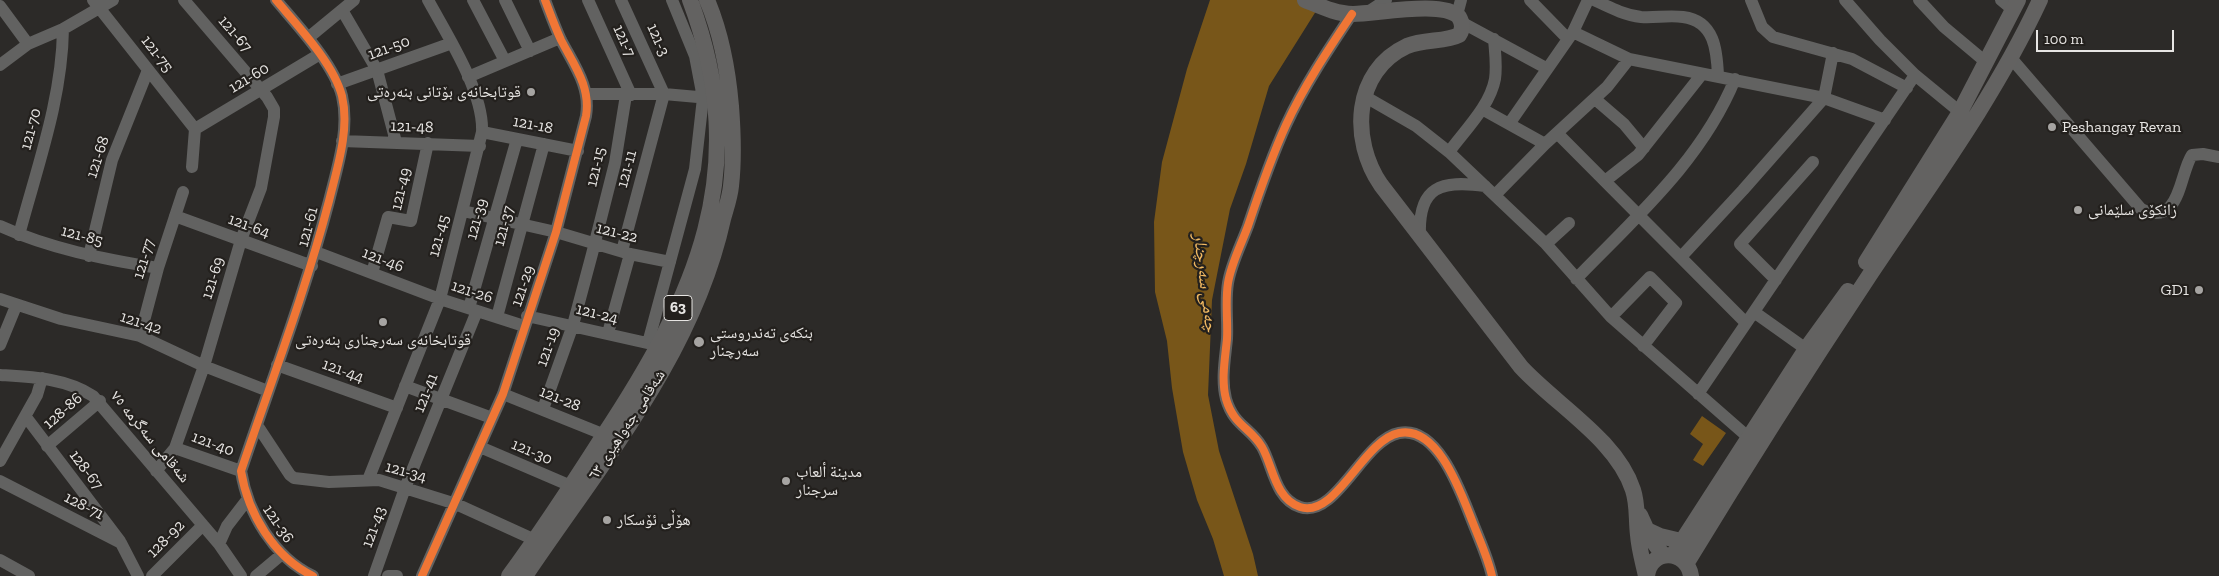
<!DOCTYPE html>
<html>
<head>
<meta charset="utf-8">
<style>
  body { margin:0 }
  #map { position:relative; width:2219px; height:576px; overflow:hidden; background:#2c2a28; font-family:"Zilla Slab",serif }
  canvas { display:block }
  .scale { position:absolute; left:2036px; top:30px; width:138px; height:22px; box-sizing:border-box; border:2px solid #e7e5e3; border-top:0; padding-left:6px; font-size:15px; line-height:18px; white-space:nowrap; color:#e7e5e3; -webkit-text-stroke:4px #23201d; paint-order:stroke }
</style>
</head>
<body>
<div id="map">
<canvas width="2219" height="576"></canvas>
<div class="scale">100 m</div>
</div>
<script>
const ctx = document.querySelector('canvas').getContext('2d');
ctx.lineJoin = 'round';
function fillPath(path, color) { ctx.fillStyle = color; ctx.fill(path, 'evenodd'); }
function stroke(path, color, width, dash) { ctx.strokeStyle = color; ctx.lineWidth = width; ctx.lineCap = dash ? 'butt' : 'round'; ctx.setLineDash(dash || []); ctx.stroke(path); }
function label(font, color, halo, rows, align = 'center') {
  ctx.font = font + ' "Zilla Slab","Noto Naskh Arabic",serif'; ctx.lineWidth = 4.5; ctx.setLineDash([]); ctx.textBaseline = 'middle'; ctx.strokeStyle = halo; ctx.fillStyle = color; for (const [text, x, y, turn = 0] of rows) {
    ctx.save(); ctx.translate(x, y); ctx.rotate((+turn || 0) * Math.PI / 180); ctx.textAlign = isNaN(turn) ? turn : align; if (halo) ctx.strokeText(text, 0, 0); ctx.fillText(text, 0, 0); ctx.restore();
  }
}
fillPath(new Path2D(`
  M1210,0h113l-54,86 -23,78 -16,45 -18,91 -4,95 11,56 34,103 5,22h-34l-11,-37 -16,-39 -14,-48 -11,-64 -5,-47 -12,-49 -1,-70 8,-60 25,-93z
  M1702,416l24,17 -23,33 -10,-6 10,-16 -13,-10z`), '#785619');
stroke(new Path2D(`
  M93,0l102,129
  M276,0c21,25 58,64 66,96 8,34 -5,72 -13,105 -24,92 -58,181 -88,270 7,43 33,86 72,105
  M473,0l32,61
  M505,0l25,51
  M588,0l43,95
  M621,0l43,94 -42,157
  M1530,0l37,38
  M1594,0c15,7 30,15 47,17 14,1 28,-2 42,0 32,4 34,34 35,59
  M1751,0l11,27 11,10 79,22 55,29
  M1845,0l35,40 35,35 45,37
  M1919,0l25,27 43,36
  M2001,0l12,10
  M0,6l28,38
  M342,10l35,60 19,72
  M1368,12l18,-12
  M1352,14c-24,36 -48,72 -66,111 -15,33 -27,68 -38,101 -7,19 -17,38 -20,57 -3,18 0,38 -1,56 -2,20 -6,41 -1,60 8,27 24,28 36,48 11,19 13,52 38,60 36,12 63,-67 99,-74 40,-8 63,63 74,90 7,18 15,35 19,53
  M1457,15l4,-15
  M1461,22l85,46
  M1573,32l56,27 195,39 61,22
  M308,38l46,-38
  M2011,58l130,151c40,19 38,-35 51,-54l11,-1 16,3
  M0,65l28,-21 35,-15 50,-29
  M468,77l92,-39
  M337,84l115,-41
  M587,94h77l45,4
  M1364,96l52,30 33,26 97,92 65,73 137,120
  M1595,99l29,25 20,24
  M1482,109l63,35
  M1509,124l64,-92 15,-32
  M195,129l125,-75
  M482,132l96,19
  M1557,133l189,190
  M342,141l138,5
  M1449,152c16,-22 41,-46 46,-73 2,-14 0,-27 -1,-40
  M192,167l3,-38
  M1605,181l33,-26 64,-81
  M1495,195l50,-51 62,-57 22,-28
  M463,211l93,21 74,22 40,8
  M175,216l137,50
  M0,226c50,23 104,33 158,42
  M19,235c18,-68 43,-135 44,-206
  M1420,236c-2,-50 21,-56 65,-50
  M1546,244l23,-21
  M316,252l124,47 84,27
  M89,256l23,-96 36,-90
  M1681,257l62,-67 81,-92 9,-45
  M372,273l16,-56 23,4 17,-78
  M1576,279c59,-61 126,-119 159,-200
  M1776,280l-36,-36 73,-82
  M0,299l61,20 79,17 64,30 64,25
  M469,308l48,-169
  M1754,312l52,37
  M527,316l129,29
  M497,317l47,-173
  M1611,317l39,-40 26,26 -33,43
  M608,333l22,-79
  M140,336l18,-68 25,-76
  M648,343l47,-174 8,-71 -8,-42 -23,-56
  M0,345l16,-39
  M277,365l120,43
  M0,375c32,2 65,3 93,21l126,148 22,32
  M405,386l87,32
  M503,394l102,41
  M1698,394l217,-319
  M543,409l30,-84 19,-71 23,-91 11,-68
  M26,417l94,124
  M257,425l33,50 4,3 35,4 50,-2 77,24 79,36
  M47,446l53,-45
  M480,447l91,39
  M175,448l66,23
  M0,461l37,-66 5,-17
  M156,471l19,-23 29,-82 37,-126 20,-52 13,-71v-8l-7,-12 -83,-97
  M368,480l72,-181 42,-167c2,-40 -35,-97 -54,-132
  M0,481l121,62 17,33
  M219,544l8,-18 20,-26
  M0,560l29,16
  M152,576l51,-51
  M256,576l25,-21
  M374,576l31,-88 72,-177
  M388,576h9
  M422,576l81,-182 53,-162 30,-116c5,-29 -12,-51 -25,-76 -6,-13 -11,-27 -16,-40`), '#626261', 12);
stroke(new Path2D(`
  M1305,0c15,6 31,14 48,14 24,0 90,-14 106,3 4,7 4,12 0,18 -13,7 -35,4 -52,11 -54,25 -57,94 -26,139l140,182c35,38 96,73 112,123 5,15 3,29 5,45 1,14 5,27 8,41
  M1866,262l94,-150 58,-112
  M1640,515l10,22 13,18
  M1647,530l13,6 21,5
  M1673,555l133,-206 42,-58
  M1686,564c59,-97 120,-193 183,-288 60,-90 125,-177 171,-276
  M509,576c33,-45 63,-91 93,-138 94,-142 152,-267 88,-438
  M525,576c76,-113 168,-221 198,-357 3,-11 7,-22 8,-33 3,-26 2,-54 0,-80 -3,-35 -10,-73 -24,-106
  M1647,576c3,-28 40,-27 44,0`), '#636261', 16);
stroke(new Path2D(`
  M276,0c21,25 58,64 66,96 8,34 -5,72 -13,105 -24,92 -58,181 -88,270 7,43 33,86 72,105
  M1352,14c-24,36 -48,72 -66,111 -15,33 -27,68 -38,101 -7,19 -17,38 -20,57 -3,18 0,38 -1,56 -2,20 -6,41 -1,60 8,27 24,28 36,48 11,19 13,52 38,60 36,12 63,-67 99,-74 40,-8 63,63 74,90 7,18 15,35 19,53
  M422,576l81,-182 53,-162 30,-116c5,-29 -12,-51 -25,-76 -6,-13 -11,-27 -16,-40`), '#f07635', 8);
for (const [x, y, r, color] of [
  [531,92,5,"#a6a4a2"],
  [2052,127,5,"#a6a4a2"],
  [2078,210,5,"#a6a4a2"],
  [2199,290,5,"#a6a4a2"],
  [383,322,5,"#a6a4a2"],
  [699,342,6,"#a6a4a2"],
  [786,481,5,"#a6a4a2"],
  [607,520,5,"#a6a4a2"]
]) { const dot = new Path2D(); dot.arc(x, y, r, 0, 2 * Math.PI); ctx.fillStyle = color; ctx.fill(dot); stroke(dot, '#23201d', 2); }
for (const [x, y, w] of [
  [678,308,28]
]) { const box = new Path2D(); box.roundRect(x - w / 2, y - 12.5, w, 25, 4); ctx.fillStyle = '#23201d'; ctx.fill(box); stroke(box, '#e7e5e3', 1); }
label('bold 15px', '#e7e5e3', null, [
  ["63",678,308]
]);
label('16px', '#e7e5e3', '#23201d', [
  ["121-67",235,34,49],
  ["121-3",658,40,66],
  ["121-7",624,41,66],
  ["121-50",389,48,-20],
  ["121-75",157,54,52],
  ["121-60",249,78,-31],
  ["121-18",533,125,11],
  ["121-48",412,127,2],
  ["121-70",31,129,-75],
  ["121-68",98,157,-72],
  ["121-15",596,167,-77],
  ["121-11",627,169,-75],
  ["121-49",401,189,-77],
  ["121-39",477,219,-74],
  ["121-64",249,226,20],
  ["121-37",504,226,-75],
  ["121-61",308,227,-75],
  ["121-22",617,233,14],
  ["121-85",82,236,15],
  ["121-45",439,236,-75],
  ["121-77",144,259,-73],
  ["121-46",383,260,21],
  ["121-69",213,278,-73],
  ["121-29",523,286,-71],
  ["121-26",472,292,18],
  ["121-24",597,314,14],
  ["121-42",141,323,18],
  ["121-19",548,347,-71],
  ["121-44",343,371,20],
  ["121-41",426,393,-68],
  ["121-28",560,399,22],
  ["128-86",63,411,-41],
  ["شەقامی جەواهیری ٦٣",627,425,-57],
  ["شەقامی سەگرمە ٧٥",150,437,50],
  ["121-40",213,444,20],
  ["121-30",532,452,23],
  ["128-67",86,470,53],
  ["121-34",406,472,15],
  ["128-71",84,506,27],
  ["121-36",278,524,56],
  ["121-43",374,527,-70],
  ["128-92",166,539,-45]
]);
label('16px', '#e7e5e3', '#23201d', [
  ["قوتابخانەی بۆتانی بنەرەتی",521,92,"right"],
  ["Peshangay Revan",2062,127],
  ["زانکۆی سلێمانی",2088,210],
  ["GD1",2189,290,"right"],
  ["بنکەی تەندروستی",710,333],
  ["سەرچنار",710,351],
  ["قوتابخانەی سەرچناری بنەرەتی",383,340,"center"],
  ["مدينة ألعاب",796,472],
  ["سرجنار",796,490],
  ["هۆڵی ئۆسکار",617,520]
], 'left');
label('italic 18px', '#f1b962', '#23201d', [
  ["چەمی سەرچنار",1205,283,83]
]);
</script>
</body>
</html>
